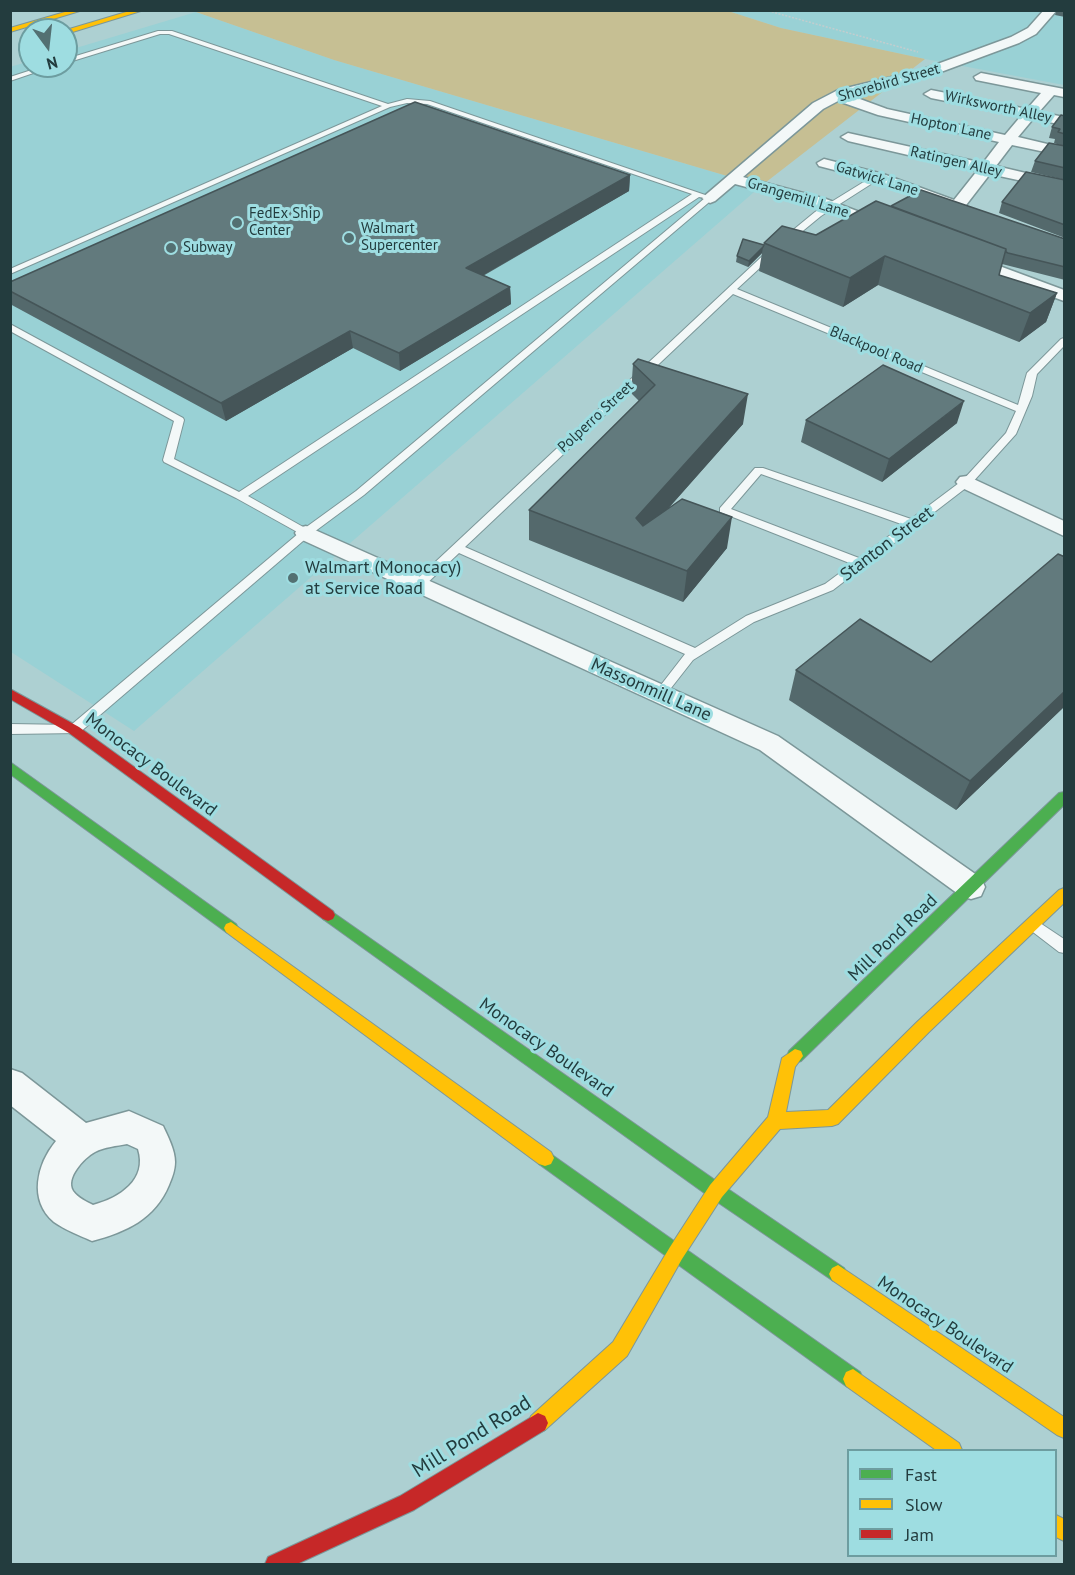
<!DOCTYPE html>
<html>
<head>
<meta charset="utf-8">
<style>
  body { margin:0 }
  #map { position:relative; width:1075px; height:1575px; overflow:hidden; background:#add0d2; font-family:"PT Sans",sans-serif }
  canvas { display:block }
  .frame { position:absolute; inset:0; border:12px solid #233c3e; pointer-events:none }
  .legend { position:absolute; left:847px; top:1449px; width:210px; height:108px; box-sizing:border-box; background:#9edde1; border:2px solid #6d9da0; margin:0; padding:8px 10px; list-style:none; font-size:18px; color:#233c3e }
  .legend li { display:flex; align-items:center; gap:12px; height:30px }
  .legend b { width:30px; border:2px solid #6d9da0 }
  .north { position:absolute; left:18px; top:18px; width:60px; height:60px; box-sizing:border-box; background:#9edde1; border:2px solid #6d9da0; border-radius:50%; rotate:165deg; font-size:16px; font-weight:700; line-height:24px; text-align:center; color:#233c3e }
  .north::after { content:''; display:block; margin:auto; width:21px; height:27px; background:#537072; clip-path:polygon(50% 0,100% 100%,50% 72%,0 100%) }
</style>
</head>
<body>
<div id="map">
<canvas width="1075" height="1575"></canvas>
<div class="frame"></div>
<ul class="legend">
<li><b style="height:8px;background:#4caf50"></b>Fast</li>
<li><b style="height:8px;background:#ffc107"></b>Slow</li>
<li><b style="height:8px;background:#c62828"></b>Jam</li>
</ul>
<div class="north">N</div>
</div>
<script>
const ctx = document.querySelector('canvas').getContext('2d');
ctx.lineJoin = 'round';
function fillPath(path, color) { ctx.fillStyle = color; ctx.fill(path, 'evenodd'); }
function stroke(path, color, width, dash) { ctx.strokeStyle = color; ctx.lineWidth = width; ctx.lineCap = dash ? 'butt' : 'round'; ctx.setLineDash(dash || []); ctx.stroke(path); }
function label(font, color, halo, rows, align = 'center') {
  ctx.font = font + ' "PT Sans",sans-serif'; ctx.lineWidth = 6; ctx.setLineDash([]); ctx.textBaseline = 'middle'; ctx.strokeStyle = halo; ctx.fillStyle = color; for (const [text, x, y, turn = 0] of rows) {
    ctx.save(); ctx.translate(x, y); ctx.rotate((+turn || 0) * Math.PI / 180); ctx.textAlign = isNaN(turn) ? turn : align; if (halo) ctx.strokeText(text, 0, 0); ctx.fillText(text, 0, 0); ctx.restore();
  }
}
fillPath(new Path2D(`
  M728,11h336v74l-139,-26 -144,-31z
  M196,12l138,48 427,126 -627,545 -123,-79 -1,-585 20,-6v5h36v-15z`), '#99d1d5');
fillPath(new Path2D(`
  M206,10l522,1 53,17 144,31 -164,127 -427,-126 -138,-48z`), '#c6bf93');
const lane = new Path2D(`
  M158,31h14l216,73 19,-5 23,2 284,97 -350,297 -54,40 -231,198 -69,1v-10l61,1 228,-192 -63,-35 -72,-36 -1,-2 11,-39 -164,-90v-7l173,94 1,2 -10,39 65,33 453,-298 -265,-90 -20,-1 -17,4 -380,167v-5l372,-163 -213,-72h-9l-94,29v-4zM699,197l6,1 -349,293 -51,37 -57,-32z
  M44,66h10l-44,15v-4z
  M875,175l7,2 -61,39 -45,37 -39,36 281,116 9,-32 34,-34 3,-1v8l-27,28 -5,22 -16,38 -45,50 -138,106 -79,32 -61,38 -29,37 -4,2 -6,-5 31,-40 -226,-101 -36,34h-8l-2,-3 2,-3 355,-332 45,-37zM733,294l283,117 -10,22 -43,47 -52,39 -148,-51h-8l-35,40v4l132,52 -27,20 -79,32 -51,32 -230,-101zM761,474l143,51 -45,33 -128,-49z
  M1034,919l30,20v14l-5,-1 -30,-23 -2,-4 2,-4z`);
const street = new Path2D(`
  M1044,10h13l-21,24 -17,9 -89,33 -81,19 38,14 118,26 16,-19 -90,-18 -7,-4 7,-4 96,19 14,-16 -65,-13 -2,-3 7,-4 83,16v8l-10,-2 -15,17 25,5v8l-31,-6 -15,18 46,11v8l-52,-11 -16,21 68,16v8l-74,-16 -27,35 -6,2 -84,-31 -54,-14 -2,-3 7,-4 59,15 71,26 23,-29 -129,-30 -7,-4 7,-4 135,30 16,-21 -121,-27 -40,-14 -15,8 -80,68 83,22 67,26 2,3 -2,3h-12l-67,-26 -79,-21 -20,17 -5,2 -8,-5 111,-95 25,-13 83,-20 90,-33 17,-9z
  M967,254l97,36v11l-103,-38 -2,-4 2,-4z
  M967,476l97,45v15l-104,-49 -4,-5 4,-5z
  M306,526l472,210 203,142 4,9 -4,9 -10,3 -10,-3 -201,-146 -462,-212 -3,-5 3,-5z
  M10,1069l12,4 64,50 43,-12 34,15c5,11 12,24 12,36 0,8 -3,16 -6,23 -14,34 -43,47 -77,56 -13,-6 -27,-11 -38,-19 -26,-22 -17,-58 2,-81l-46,-36zM127,1144l11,5c10,31 -19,49 -45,56 -6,-3 -15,-7 -20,-14 -8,-13 11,-33 22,-39 9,-5 22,-6 32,-8z`);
const fast = new Path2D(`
  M10,762l226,162 2,4 -2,4 -5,2 -5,-2 -216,-158z
  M1064,792v13l-263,256 -6,2 -6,-2 -2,-5 2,-5 270,-258z
  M328,909l394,276 122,83 3,6 -3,6 -6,3 -6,-3 -122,-83 -387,-278 -2,-4 2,-4z
  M545,1150l315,222 3,7 -3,7 -7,3 -7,-3 -307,-222 -3,-6 3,-6z`);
const slow = new Path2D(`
  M72,10h11l-73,22v-4z
  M133,10h11l-78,24v-4z
  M1064,888v15l-135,129 -91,92 -6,2 -52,3 -58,68 -40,62 -55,97 -82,74 -7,3 -7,-3 -3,-7 3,-7 82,-74 57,-95 40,-62 58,-68 14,-59 13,-9 6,2 2,5 -8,11 -9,45 42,-2 89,-88 142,-132z
  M231,922l320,230 3,6 -3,6 -6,2 -6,-2 -313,-232 -2,-4 2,-4z
  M838,1265l226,152v21l-7,-3 -225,-155 -3,-6 3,-6z
  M853,1369l106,74 3,7h-26l-90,-64 -3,-7 3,-7z
  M1056,1515l8,4v22l-8,-4z`);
const jam = new Path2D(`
  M10,689l69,38 254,184 2,4 -2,4 -5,2 -5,-2 -254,-186 -59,-34z
  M538,1413l7,3 3,7 -3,7 -131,80 -117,54h-32l3,-7 132,-61z`);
stroke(lane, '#7c9799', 2);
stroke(street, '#7c9799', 3);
stroke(fast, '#7c9799', 2);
stroke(slow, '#7c9799', 2);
stroke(jam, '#7c9799', 2);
stroke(new Path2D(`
  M765,10l153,42`), '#c2cdce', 1.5, [2, 1.5]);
fillPath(lane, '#f3f8f8');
fillPath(street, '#f3f8f8');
fillPath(fast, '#4caf50');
fillPath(slow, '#ffc107');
fillPath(jam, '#c62828');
fillPath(new Path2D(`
  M1057,10h8v7l-10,-2z
  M1065,116v122l-66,-25 3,-11 59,-23 -30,-7 4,-11 28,-15 -9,-3 1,-4 -6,-1 3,-11z
  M630,175l-1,16 -146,85 27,11 1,17 -111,67 -47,-23 -127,73 -216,-117v-22z
  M891,206l174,33v41l-63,-16 -3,11 58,18 -11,29 -27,20 -141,-57 -35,22 -84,-36 3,-18 -14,14 -12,-5 1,-6 27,-11v-2l52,-8z
  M633,364l110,60 -76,86 60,38 -44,54 -154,-62v-30l110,-109 -8,-8z
  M806,420l151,3 -75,59 -81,-40z
  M1065,557v149l-109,104 -167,-110 7,-30 135,-8z`), '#54696c');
fillPath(new Path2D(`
  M630,175l-1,16 -163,94v-17z
  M763,247l-1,6 -14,14 1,-6z
  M885,256l-7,29 -35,22 7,-29z
  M510,287l1,17 -111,67 -1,-18z
  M1057,293l-11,29 -27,20 11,-29z
  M350,331l3,17 -127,73 -5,-18z
  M748,394l-5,30 -110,124 3,-30z
  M964,401l-7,22 -75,59 7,-23z
  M732,517l-5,31 -44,54 4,-31z
  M1065,691v15l-109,104 14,-29z`), '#455558');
const building = new Path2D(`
  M415,102l215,73 -164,93 44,19 -111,66 -49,-22 -129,72 -211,-112v-9z
  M1061,115l4,1v18l-7,-2 2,-3 -8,-2z
  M1049,143l16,3v22l-30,-7z
  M1026,172l39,8v45l-63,-23z
  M921,190l144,49v28l-57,-14 -2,-1v-3l-115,-43z
  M876,201l130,48 -7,26 58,18 -27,20 -145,-57 -35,22 -86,-35 18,-17 34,9z
  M743,239l21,6 -1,2 -14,14 -12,-5z
  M638,359l110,35 -112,124 7,8 39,-27 50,18 -45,54 -158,-61 126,-125 -22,-21z
  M883,365l81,36 -75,58 -83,-39z
  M1058,554l7,3v134l-95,90 -174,-111 64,-51 71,43z`);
fillPath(building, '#627a7d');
stroke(building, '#455558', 1.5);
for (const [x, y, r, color] of [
  [237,223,6,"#537072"],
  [349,238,6,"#537072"],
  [171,248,6,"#537072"],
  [293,578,6,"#537072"]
]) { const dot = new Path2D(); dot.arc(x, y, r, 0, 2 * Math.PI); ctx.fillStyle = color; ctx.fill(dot); stroke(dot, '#9edde1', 2); }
label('15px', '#233c3e', '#9edde1', [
  ["Shorebird Street",889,83,-16],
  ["Wirksworth Alley",998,107,12],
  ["Hopton Lane",951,127,12],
  ["Ratingen Alley",956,162,13],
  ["Gatwick Lane",877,179,17],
  ["Grangemill Lane",798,198,17],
  ["Blackpool Road",876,350,23],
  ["Polperro Street",596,417,-43]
]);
label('15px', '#233c3e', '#9edde1', [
  ["FedEx Ship",249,214],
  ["Center",249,231],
  ["Walmart",361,229],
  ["Supercenter",361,246],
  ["Subway",183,248]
], 'left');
label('18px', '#233c3e', '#9edde1', [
  ["Stanton Street",887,544,-37],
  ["Massonmill Lane",651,690,24],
  ["Monocacy Boulevard",151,765,37],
  ["Mill Pond Road",893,938,-44],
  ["Monocacy Boulevard",546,1048,35],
  ["Monocacy Boulevard",945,1325,34]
]);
label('18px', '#233c3e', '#9edde1', [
  ["Walmart (Monocacy)",305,568],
  ["at Service Road",305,589]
], 'left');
label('21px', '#233c3e', '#9edde1', [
  ["Mill Pond Road",472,1437,-32]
]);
</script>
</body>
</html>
